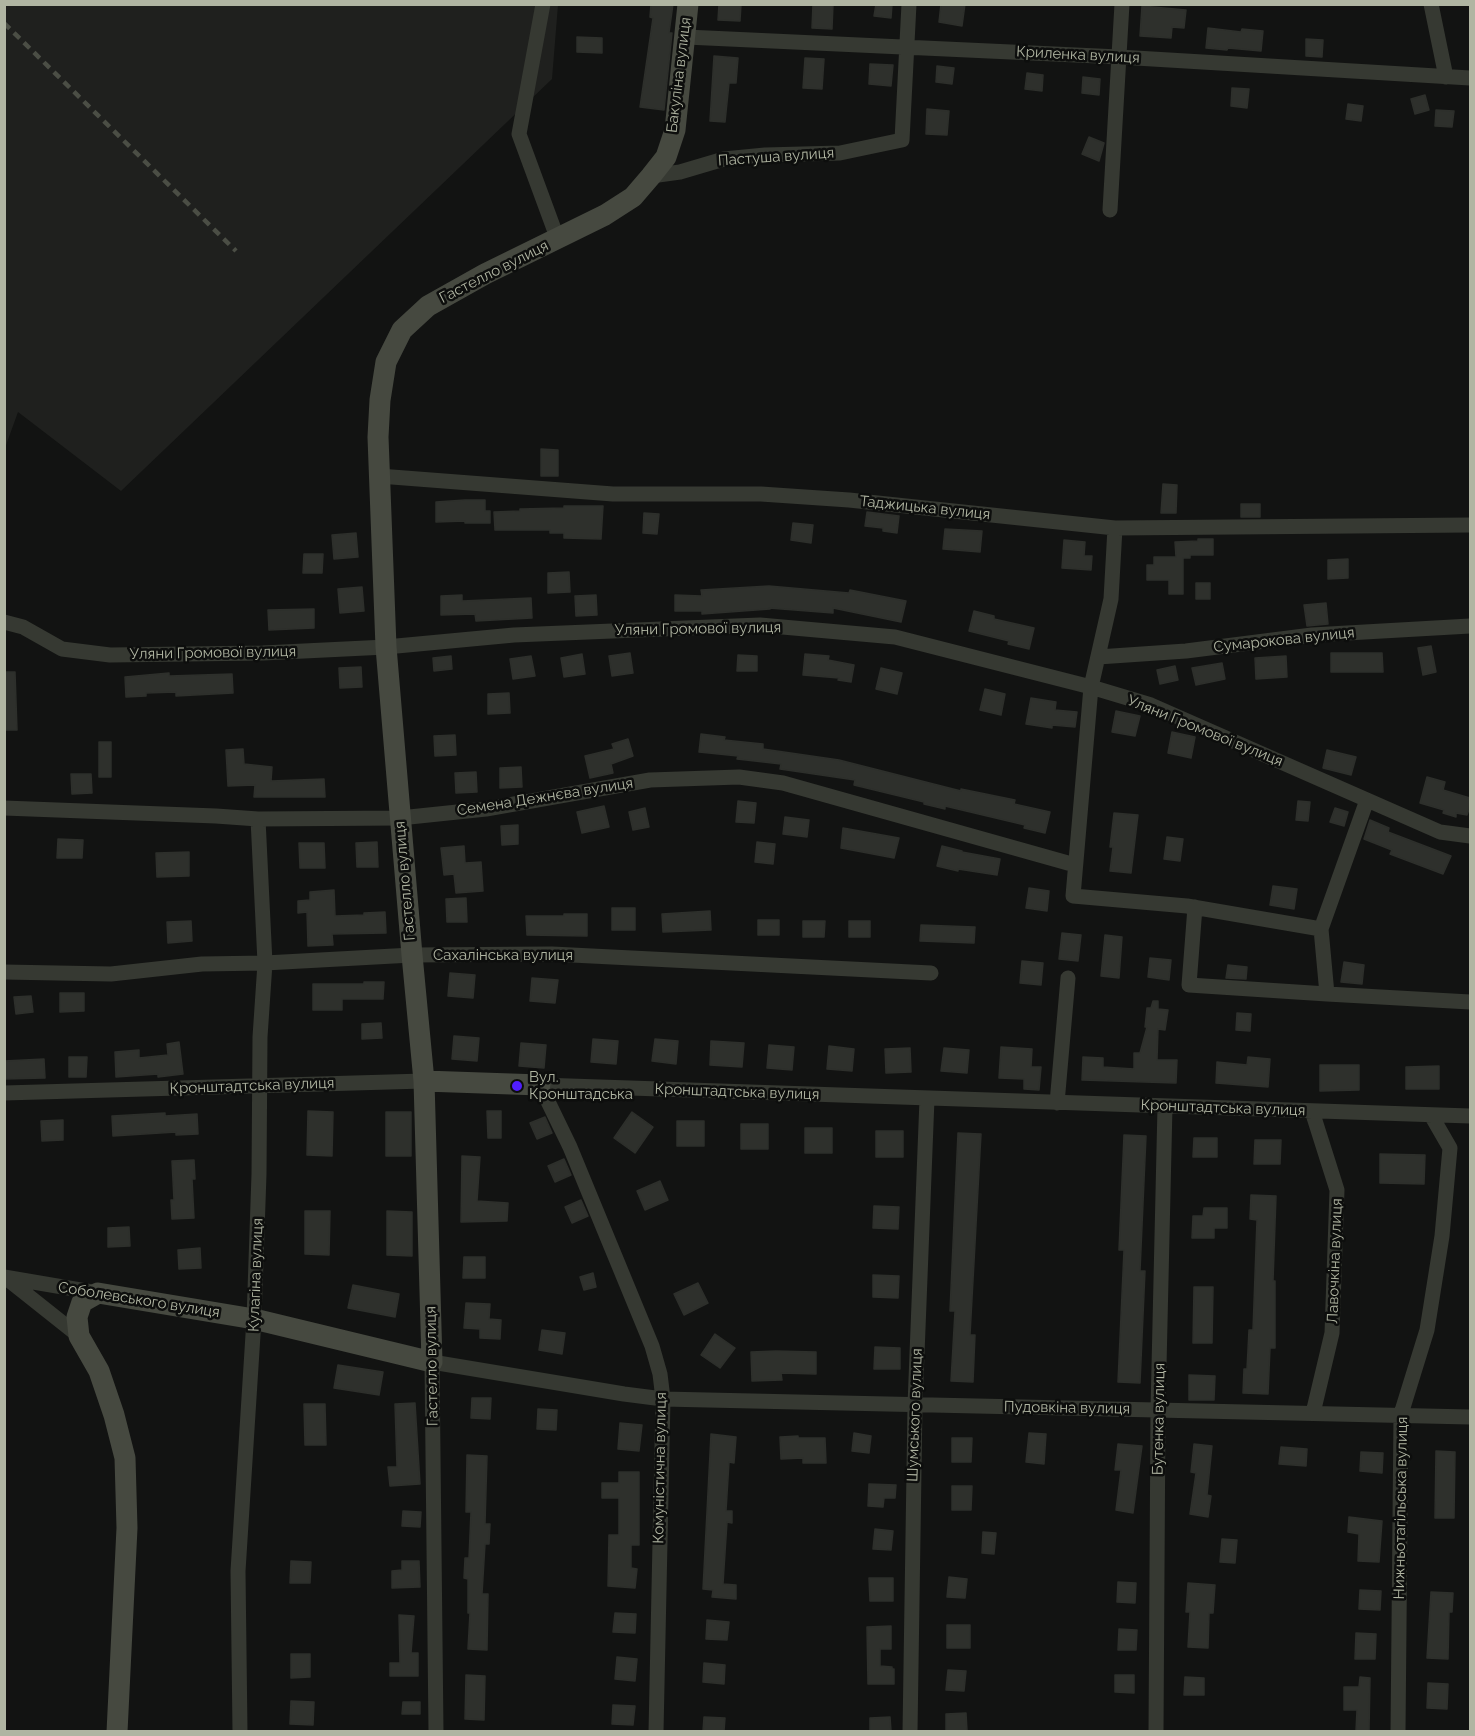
<!DOCTYPE html>
<html>
<head>
<meta charset="utf-8">
<style>
  body { margin:0 }
  #map { position:relative; width:1475px; height:1736px; overflow:hidden; background:#121312; font-family:Raleway,sans-serif }
  canvas { display:block }
  .frame { position:absolute; inset:0; border:6px solid #b0b5a2; pointer-events:none }
</style>
</head>
<body>
<div id="map">
<canvas width="1475" height="1736"></canvas>
<div class="frame"></div>
</div>
<script>
const ctx = document.querySelector('canvas').getContext('2d');
ctx.lineJoin = 'round';
function fillPath(path, color) { ctx.fillStyle = color; ctx.fill(path, 'evenodd'); }
function stroke(path, color, width, dash) { ctx.strokeStyle = color; ctx.lineWidth = width; ctx.lineCap = dash ? 'butt' : 'round'; ctx.setLineDash(dash || []); ctx.stroke(path); }
function label(font, color, halo, rows, align = 'center') {
  ctx.font = font + ' Raleway,sans-serif'; ctx.lineWidth = 5; ctx.setLineDash([]); ctx.textBaseline = 'middle'; ctx.strokeStyle = halo; ctx.fillStyle = color; for (const [text, x, y, turn = 0] of rows) {
    ctx.save(); ctx.translate(x, y); ctx.rotate((+turn || 0) * Math.PI / 180); ctx.textAlign = isNaN(turn) ? turn : align; if (halo) ctx.strokeText(text, 0, 0); ctx.fillText(text, 0, 0); ctx.restore();
  }
}
fillPath(new Path2D(`
  M5,5h553l-6,74 -431,412 -103,-79 -13,36z`), '#1f201e');
const building = new Path2D(`
  M651,4h22l-4,29h3l-8,77 -24,-3 13,-89 -3,-1z
  M719,4h22l-1,17 -22,-1z
  M813,4h20l-1,25 -20,-1z
  M876,4h16l-1,14 -17,-2z
  M941,4h24l-3,22 -23,-4z
  M1142,6l44,4 -2,18 -12,-1 -1,11 -31,-2z
  M1208,28l33,4 1,-3 21,2 -2,20 -33,-3 -1,2 -21,-2z
  M577,37l25,1v15l-25,-1z
  M1306,39l17,1 -1,17 -16,-1z
  M714,56l24,2 -2,25h-7l-4,39 -15,-1z
  M805,58l19,1 -2,30 -19,-1z
  M870,64l23,1 -2,21 -22,-2z
  M937,66l17,2 -2,16 -16,-2z
  M1027,73l16,2 -1,16 -17,-2z
  M1083,77l17,2 -1,16 -17,-2z
  M1232,88l17,1 -2,19 -16,-2z
  M1425,95l4,15 -14,4 -4,-15z
  M1348,104l15,2 -2,15 -15,-2z
  M927,109l22,2 -2,24 -21,-1z
  M1436,110l18,1 -2,16 -17,-1z
  M1089,137l15,6 -5,18 -17,-7z
  M541,449l17,1v26h-17z
  M1163,484l14,1 -1,28h-15z
  M465,500h20v11h5v12h-25v-2l-29,1v-20z
  M1241,504h19v13h-19z
  M564,506h39l-2,33 -37,-1v-5h-14v-3h-55l-1,-18 26,-1v-2l44,-1z
  M867,512l32,4 -2,17 -14,-2v-3l-18,-2z
  M644,513l15,1 -2,20 -14,-1z
  M793,523l20,2 -2,18 -20,-3z
  M945,529l37,2 -2,21 -37,-3z
  M356,533l2,24 -24,2 -2,-24z
  M1198,539h15v16h-23v3h-7v36h-14v-14h-22v-15h7v-8h22l-1,-15 23,-1z
  M1064,540l21,2 -1,14h8l-1,14 -29,-2z
  M304,554h19l-1,19h-19z
  M1348,559v19l-20,1v-19z
  M569,572l1,20 -22,1v-20z
  M1196,583h14v16h-14z
  M769,586l80,7 1,-3 56,11 -5,21 -68,-14v5l-64,-5 1,1 -68,5v-3h-27v-16l27,1 -1,-6z
  M362,587l2,24 -24,2 -2,-24z
  M462,595v6l69,-3 1,20 -56,3 -1,-7 -34,1v-19z
  M596,595l1,20 -21,1 -1,-20z
  M1326,603l2,21 -21,2 -3,-21z
  M314,609v19l-45,2 -1,-20z
  M974,611l20,5v3l40,9 -5,21 -21,-5 1,-3 -40,-10z
  M1431,646l5,26 -13,3 -5,-27z
  M630,653l3,20 -21,3 -3,-20z
  M1331,653h51l1,19h-52z
  M582,654l3,20 -21,3 -3,-19z
  M805,654l24,2 -1,4 26,5 -3,17 -13,-2 1,-2 -36,-3z
  M738,655l19,1v15h-20z
  M451,656l1,13 -18,2 -1,-13z
  M531,656l4,20 -22,3 -3,-20z
  M1286,656l1,21 -31,2 -1,-21z
  M1222,663l3,16 -29,6 -4,-17z
  M1175,666l3,14 -18,4 -3,-14z
  M361,667l1,20 -22,1 -1,-20z
  M881,668l21,5 -5,21 -21,-5z
  M4,672h11l2,58h-13z
  M169,673v3l63,-2 1,19 -57,3v-4l-30,1v3l-20,1 -1,-20z
  M985,689l20,5 -4,21 -21,-5z
  M509,693l1,20 -22,1v-20z
  M1031,698l25,4 -1,8 22,2 -2,15 -23,-2v3l-26,-4z
  M1116,711l24,5 -5,20 -23,-4z
  M1172,732l23,5 -4,21 -23,-5z
  M701,734l24,3 -1,3 39,4v5l76,11 122,31v-2l54,11 -1,4 36,8 -5,21 -21,-5 1,-3 -80,-19v3l-21,-5v-2l-70,-17 1,-5 -75,-11 1,-5 -44,-5 1,-3 -39,-4z
  M455,735l1,20 -21,1 -1,-20z
  M628,739l5,17 -22,8 2,9 -23,5 -5,-22 29,-7 -2,-5z
  M99,742h12v35h-12z
  M243,749l1,15 28,3 -1,14 53,-2 1,18h-71l1,-12 -27,1 -2,-36z
  M1327,750l29,7 -5,18 -28,-7z
  M521,767l1,20 -22,1v-20z
  M476,772l1,20 -21,1 -1,-20z
  M71,774h20l1,19 -20,1z
  M1427,777l18,5 -2,8 27,8v9l-3,8 -11,-2v4l-13,-4 1,-3 -24,-7z
  M738,801l18,2 -2,20 -18,-1z
  M1298,801l12,1 -2,19 -12,-1z
  M604,806l5,21 -27,6 -5,-21z
  M645,808l4,19 -16,3 -4,-18z
  M1335,808l13,4 -4,14 -14,-4z
  M1114,813l24,2 -7,58 -21,-2 3,-24h-3z
  M785,817l24,3 -2,17 -24,-3z
  M1370,820l19,8 -1,4 63,24 -8,18 -53,-20 2,-4 -28,-11z
  M518,825v19l-16,1 -1,-19z
  M843,828l56,10 -5,20 -53,-10z
  M1167,837l16,2 -3,22 -16,-2z
  M58,839l25,1 -1,18h-25z
  M377,842l1,25h-21l-1,-24z
  M757,842l18,2 -2,20 -18,-2z
  M299,843h25l1,25h-25z
  M464,846l1,17 16,-1 2,29 -27,2 -2,-19 -10,1 -3,-27z
  M942,846l20,5v1l38,7 -3,16 -39,-6v2l-21,-5z
  M189,852v24l-32,1 -1,-24z
  M1273,886l24,3 -3,20 -24,-4z
  M1029,888l20,3 -2,20 -21,-3z
  M334,890l1,26 29,-1v-2l21,-1 1,21 -54,1 1,11 -25,1 -1,-34 -9,1v-12l12,-1v-8z
  M466,898l1,24h-20l-1,-23z
  M612,908h23v22h-23z
  M710,911l1,19 -48,2 -1,-18z
  M564,914h23v22l-60,-1 -1,-19h38z
  M758,920h21v15h-21z
  M191,921l1,20 -24,2 -1,-21z
  M803,921h22l-1,16h-21z
  M849,921h21v16h-21z
  M921,925l54,2 -1,16 -54,-2z
  M1062,933l19,2 -3,26 -19,-2z
  M1105,935l17,2 -3,41 -18,-2z
  M1150,958l21,2 -2,20 -21,-3z
  M1022,961l21,2 -2,22 -21,-2z
  M1344,962l20,3 -2,19 -21,-2z
  M1228,965l19,2 -1,12 -20,-1z
  M450,973l25,2 -2,23 -25,-2z
  M532,978l26,2 -3,23 -25,-2z
  M364,982h20l-1,17h-41v11h-29v-26h51z
  M60,993h24v18l-24,1z
  M31,996l2,16 -17,2 -2,-17z
  M1153,1001h5v8l10,1 -3,20 -7,-1 -1,31h20l-1,23 -94,-3 1,-23 20,1v9l31,2v-16h6l7,-26h-2l2,-19h4z
  M1237,1013l14,1 -1,17 -14,-1z
  M381,1023l1,15 -20,1v-15z
  M454,1036l25,2 -2,23 -25,-2z
  M593,1039l25,2 -2,23 -25,-2z
  M655,1039l23,2 -2,23 -24,-3z
  M711,1041l33,2 -2,24 -32,-2z
  M179,1042l4,32 -25,3v-3l-42,3 -1,-25 24,-2v8l29,-3 -1,-11z
  M521,1043l25,2 -2,23 -25,-2z
  M769,1045l25,2 -2,23 -25,-2z
  M829,1046l25,3 -2,22 -25,-2z
  M1001,1047l31,2 -1,18h10l-2,23 -15,-1v-10l-25,-1z
  M910,1048l1,24 -25,1 -1,-24z
  M944,1048l25,2 -2,23 -26,-2z
  M69,1057h18l-1,20h-17z
  M1248,1057l22,2 -2,28 -52,-4 1,-21 30,3z
  M44,1059l1,19 -41,1v-18z
  M1320,1065h39v25l-39,1z
  M1439,1066v23h-33v-22z
  M308,1111l25,1 -1,44 -25,-1z
  M487,1111h14v27h-13z
  M386,1112h25v44h-25z
  M632,1112l21,15 -18,26 -21,-15z
  M165,1113v3l32,-2 1,20 -22,1v-3l-63,4 -1,-20z
  M545,1117l7,16 -15,6 -7,-16z
  M63,1120v20l-21,1 -1,-20z
  M677,1121h27v25h-27z
  M741,1124h27v25h-27z
  M805,1128h27v25h-27z
  M876,1131h27v26h-27z
  M958,1133l23,1 -11,201h5l-2,47 -22,-1 4,-70h-5z
  M1124,1135l22,1 -6,135h5l-5,112 -22,-1 6,-132h-5z
  M1194,1138h23v19h-24z
  M1255,1140h26l-1,24h-26z
  M1380,1154l45,1 -1,29 -44,-1z
  M462,1156l18,1 -3,44 31,2 -1,18 -46,1z
  M564,1159l7,16 -16,7 -7,-16z
  M194,1160l1,19h-3l2,39 -22,1 -1,-19h3l-2,-39z
  M660,1181l8,19 -23,10 -8,-19z
  M1251,1195l25,1 -3,85h2v67h-5l-2,46 -25,-1 1,-24h3l2,-39h4l4,-110 -7,-1z
  M581,1200l7,16 -16,7 -7,-16z
  M874,1206l25,1 -1,22 -25,-1z
  M1204,1208h23v20h-13v10h-22l1,-22h10z
  M305,1211h25l-1,44 -24,-1z
  M387,1211l25,1v44l-25,-1z
  M129,1227l1,19 -22,1v-19z
  M200,1248l1,20 -22,1 -1,-19z
  M464,1257h21v21h-22z
  M593,1273l3,14 -12,3 -4,-13z
  M873,1275l26,1 -1,22 -25,-1z
  M698,1283l10,20 -24,12 -10,-21z
  M353,1285l46,9 -4,23 -47,-9z
  M1194,1287h19l-1,56h-19z
  M466,1303l24,1 -1,15 12,1 -1,19 -20,-1v-9l-16,-1z
  M542,1330l23,3 -3,21 -23,-4z
  M715,1334l20,14 -15,20 -19,-13z
  M875,1347l25,1v21h-26z
  M776,1351l40,1v22l-35,-1 1,7 -30,1 -1,-29z
  M338,1365l45,7 -4,23 -45,-7z
  M1189,1375l26,1 -1,24h-25z
  M472,1398h19l-1,21 -19,-1z
  M415,1403l5,81 -30,2 -2,-19h9l-2,-63z
  M304,1404h21l1,41h-21z
  M538,1409l19,1 -1,20 -19,-1z
  M620,1423l22,2 -3,26 -21,-2z
  M854,1433l17,3 -2,17 -17,-2z
  M1029,1433l17,1 -2,30 -18,-2z
  M711,1434l25,3 -2,26 -5,-1 -3,49h6v12l-5,-1 -4,62 13,1v14l-24,-2 1,-7 -10,-1z
  M798,1436v2h27l1,25h-23v-5l-22,1 -1,-22z
  M952,1438h20l-1,24h-19z
  M1118,1444l24,2 -9,67 -17,-3 5,-40h-6z
  M1194,1444l18,2 -5,49 4,1 -3,21 -18,-3 6,-41 -5,-1z
  M1281,1447l26,2 -1,17 -27,-2z
  M1436,1451l19,1 -1,66h-19z
  M1361,1452l22,1 -1,20 -22,-2z
  M467,1455l20,1 -2,68h5l-1,20h-4l-3,50h6l-1,56 -19,-1 2,-36h-2v-34l-4,-1 1,-20h4l2,-46h-5z
  M619,1472h20v73h-8v23l6,1 -2,19 -27,-2 1,-51h10v-37h-17v-15h17z
  M869,1484l27,1 -1,13h-11l-1,9 -15,-1z
  M952,1486h20l-1,24h-19z
  M403,1511l18,1 -1,15 -18,-1z
  M1349,1517l33,4 -3,41 -21,-1 1,-27 -11,-2z
  M875,1529l18,2 -2,19 -18,-1z
  M983,1532l13,1 -2,21 -12,-1z
  M1222,1539l15,1 -2,23 -15,-1z
  M291,1561l20,1 -1,21h-20z
  M402,1561h17l1,26 -28,1v-17l10,-1z
  M949,1577l18,2 -2,19 -18,-1z
  M869,1578h24v23h-23z
  M1118,1582l18,1 -1,20 -18,-1z
  M1188,1583l27,2 -2,28h-4l-1,35 -20,-1 2,-35h-4z
  M1360,1590l21,1 -1,19 -21,-1z
  M1431,1592l22,1 -1,19h-3l-1,47 -21,-1z
  M615,1613l21,1 -1,19 -22,-1z
  M399,1615l15,1 -3,37h7v23h-28v-13h10z
  M707,1620l22,2 -2,18 -21,-1z
  M947,1625h23v23h-23z
  M891,1626v23h-11v17l12,1v2h2v15h-26l-1,-57z
  M1119,1629l18,1 -1,20h-18z
  M1356,1633l20,1 -1,25h-20z
  M291,1654h19v23l-19,1z
  M617,1657l20,2 -2,22 -20,-2z
  M704,1663l21,2 -1,19 -21,-2z
  M948,1670l18,1 -2,20 -18,-1z
  M466,1675l19,1 -1,44 -19,-1z
  M1115,1675h19v18l-19,-1z
  M1185,1677l19,1v17h-20z
  M1360,1677l10,1 -1,53h-13l1,-21h-13v-23h15z
  M1428,1683l20,1 -1,25 -20,-1z
  M291,1701l23,1 -1,23 -23,-1z
  M403,1702h17v12h-18z
  M613,1705l22,1 -2,19 -21,-1z
  M966,1713l1,18h-21v-17z
  M704,1717l21,1 -1,13h-21z
  M890,1717l1,14h-21v-13z`);
fillPath(building, '#2e302c');
stroke(building, '#2d2f2b', 1.5);
stroke(new Path2D(`
  M543,4l-24,130 39,106
  M1431,4l15,73
  M686,37l433,20 351,21
  M651,176l29,-4 44,-13 41,-4 75,-2 62,-13 7,-136
  M1110,210l12,-206
  M379,476l234,18h148l88,6 266,28 355,-3
  M1115,528l-4,71 -20,88 -18,209 114,10 134,23
  M4,622l19,5 39,22 48,6 153,-2 123,-6 128,-12 246,-10 135,12 196,50 60,18 289,127 30,4
  M1098,657l88,-6 126,-16 158,-9
  M1367,800l-46,129 6,65 143,8
  M4,808l212,8 42,3 142,-1 86,-9 164,-29 89,-3 44,6 292,82
  M1195,907l-6,78 138,9
  M4,972l107,2 91,-10 63,-1 147,-8 140,-1 379,19
  M4,1093l420,-12
  M1057,1103l11,-125
  M1312,1111l25,79 -5,143 -19,80
  M4,1277l94,16
  M6,1278l73,58
  M240,1732l-2,-161 16,-252 5,-145 1,-137 5,-74 -7,-144
  M436,1732l-4,-370 192,32 39,5 807,18
  M656,1732l7,-333 -3,-25 -8,-28 -82,-199 -30,-62 930,31
  M910,1732l5,-327 12,-306
  M1156,1732l2,-322 7,-304
  M1398,1732l3,-318 26,-84 15,-94 8,-88 -19,-33`), '#363932', 15);
stroke(new Path2D(`
  M424,1081l116,4
  M117,1732l10,-204 -2,-70 -11,-43 -15,-44 -20,-35 -2,-19 5,-15 16,-9 156,26 178,43 -8,-281 -12,-126 -26,-308 -8,-210 2,-37 6,-38 16,-32 26,-24 57,-32 120,-59 28,-18 18,-21 15,-19 9,-27 13,-126`), '#464940', 21);
stroke(new Path2D(`
  M4,23l232,228`), '#4b4e45', 4.5, [8, 6]);
for (const [x, y, r, color] of [
  [517,1086,6,"#501efe"]
]) { const dot = new Path2D(); dot.arc(x, y, r, 0, 2 * Math.PI); ctx.fillStyle = color; ctx.fill(dot); stroke(dot, '#0d0e0d', 2); }
label('15px', '#b0b5a2', '#0d0e0d', [
  ["Криленка вулиця",1078,55,3],
  ["Бакуліна вулиця",679,75,-83],
  ["Пастуша вулиця",776,157,-4],
  ["Гастелло вулиця",494,272,-27],
  ["Таджицька вулиця",925,508,6],
  ["Уляни Громової вулиця",698,629,-1],
  ["Сумарокова вулиця",1284,640,-6],
  ["Уляни Громової вулиця",213,653,-1],
  ["Уляни Громової вулиця",1205,731,22],
  ["Семена Дежнєва вулиця",545,797,-9],
  ["Гастелло вулиця",405,881,-95],
  ["Сахалінська вулиця",503,955],
  ["Кронштадтська вулиця",252,1086,-2],
  ["Кронштадтська вулиця",737,1092,2],
  ["Кронштадтська вулиця",1223,1108,2],
  ["Лавочкіна вулиця",1335,1261,-88],
  ["Кулагіна вулиця",256,1275,-88],
  ["Соболевського вулиця",139,1300,9],
  ["Гастелло вулиця",432,1366,-91],
  ["Пудовкіна вулиця",1067,1408,1],
  ["Шумського вулиця",915,1415,-88],
  ["Бутенка вулиця",1159,1419,-89],
  ["Комуністична вулиця",660,1468,-89],
  ["Нижньотагільська вулиця",1401,1508,-89]
]);
label('15px', '#b0b5a2', '#0d0e0d', [
  ["Вул.",529,1077],
  ["Кронштадська",529,1094]
], 'left');
</script>
</body>
</html>
